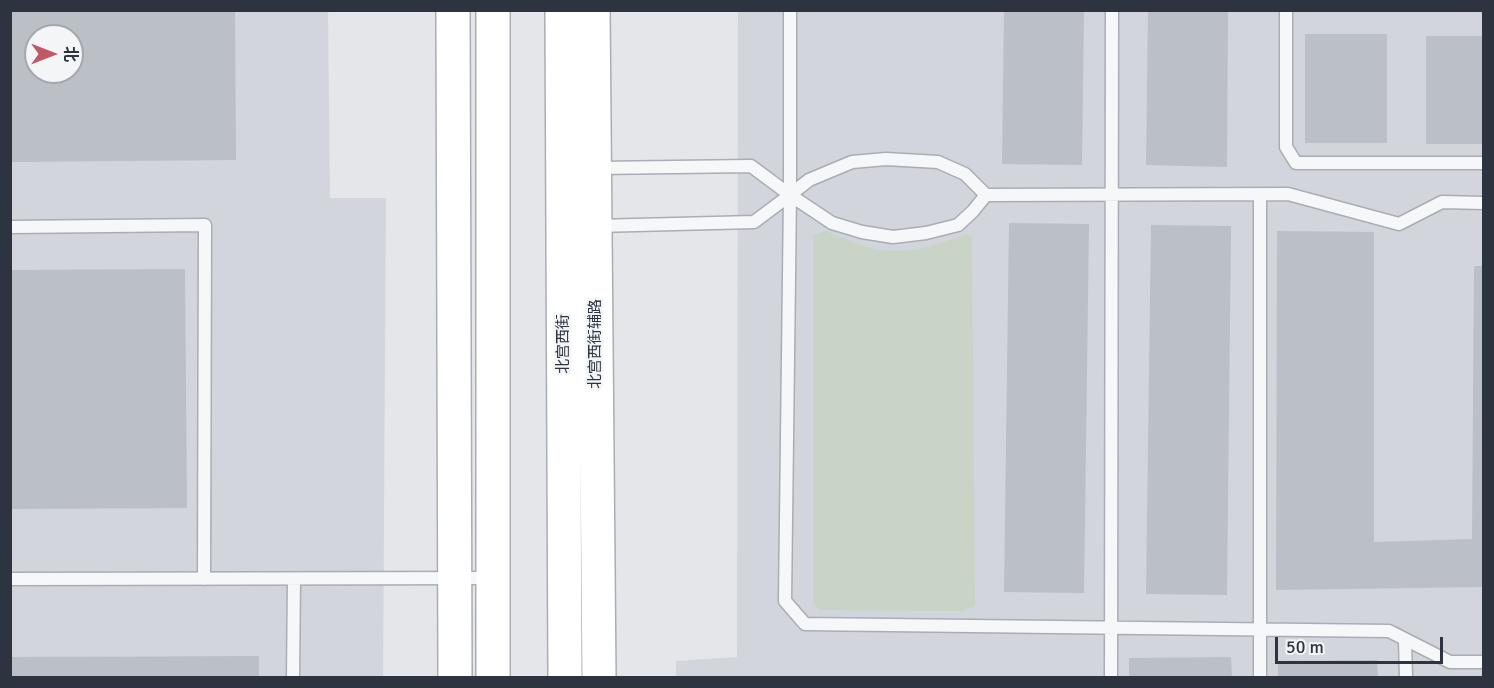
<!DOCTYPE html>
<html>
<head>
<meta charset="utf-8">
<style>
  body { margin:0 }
  #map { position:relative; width:1494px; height:688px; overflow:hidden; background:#e4e6ea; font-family:Signika,"Noto Sans SC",sans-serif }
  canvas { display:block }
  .frame { position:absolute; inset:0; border:12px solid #2d3440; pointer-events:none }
  .north { position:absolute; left:24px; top:24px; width:60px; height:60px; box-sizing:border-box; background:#f3f5f7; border:2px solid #a4a8ae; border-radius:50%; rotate:90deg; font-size:16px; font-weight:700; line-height:24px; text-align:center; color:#2d3440 }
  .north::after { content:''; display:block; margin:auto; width:21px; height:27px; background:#c05867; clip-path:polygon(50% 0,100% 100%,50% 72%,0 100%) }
  .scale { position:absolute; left:1275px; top:637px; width:168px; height:27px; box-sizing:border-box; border:3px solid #2d3440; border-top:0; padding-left:8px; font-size:18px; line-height:21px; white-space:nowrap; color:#2d3440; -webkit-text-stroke:4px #f3f5f7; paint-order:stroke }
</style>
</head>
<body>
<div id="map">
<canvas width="1494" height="688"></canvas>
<div class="frame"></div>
<div class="north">北</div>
<div class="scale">50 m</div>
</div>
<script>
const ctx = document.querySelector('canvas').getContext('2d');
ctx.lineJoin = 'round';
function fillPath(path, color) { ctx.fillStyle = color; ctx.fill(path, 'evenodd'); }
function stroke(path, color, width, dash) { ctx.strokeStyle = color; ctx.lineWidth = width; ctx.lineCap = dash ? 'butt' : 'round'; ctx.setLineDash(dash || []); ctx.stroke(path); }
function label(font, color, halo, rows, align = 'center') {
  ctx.font = font + ' Signika,"Noto Sans SC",sans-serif'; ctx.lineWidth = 5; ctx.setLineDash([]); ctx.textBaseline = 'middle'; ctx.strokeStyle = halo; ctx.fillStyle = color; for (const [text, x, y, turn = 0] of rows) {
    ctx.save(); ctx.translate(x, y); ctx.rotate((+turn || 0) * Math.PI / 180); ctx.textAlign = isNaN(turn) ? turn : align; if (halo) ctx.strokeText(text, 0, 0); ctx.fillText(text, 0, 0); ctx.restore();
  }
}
fillPath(new Path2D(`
  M10,11h318l2,187h56l-3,479h-372zM36,36h36v36h-36z
  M738,11h745v666l-807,1v-17l61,-4z`), '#d2d5dc');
fillPath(new Path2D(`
  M826,231c13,5 26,11 40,16 36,11 67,-1 101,-13l5,3 3,368 -11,6 -145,-1 -6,-9v-366z`), '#c9d3c6');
fillPath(new Path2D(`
  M10,10h225l1,150 -226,2zM36,36h36v36h-36z
  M1004,10h80l-2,155 -80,-1z
  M1148,10h80l-1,157 -81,-2z
  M1305,34h82v109h-82z
  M1426,36h58v108h-58z
  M1009,223l80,1 -5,369 -80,-1z
  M1151,225l80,1 -4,369 -81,-1z
  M1277,231l97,1v310l98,-3 2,-273h10v321l-208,3z
  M185,269l2,239 -177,1v-239z
  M259,656v22h-249v-21z
  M1231,657l1,21h-103v-20z
  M1377,660l1,18h-100v-17z`), '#bbbfc6');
const lane = new Path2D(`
  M790,10v185l-5,406 20,23 584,7 61,31h34
  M1286,10v137l10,16h188
  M986,195l-13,16 -15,14 -32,8 -33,4 -31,-5 -30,-9 -42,-28 19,-15 43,-18 34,-3 52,3 27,12 21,21 302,-1 111,30 43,-22 42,1
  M1260,195v483
  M596,226l158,-4 36,-27 -39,-29 -154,2
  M10,227l195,-2 -1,354
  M10,579l482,-1
  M1405,640l1,38
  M293,678l1,-99
  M1111,678l1,-668`);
const secondary = new Path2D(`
  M453,10l2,668
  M493,10v668
  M562,10l3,668
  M593,10l6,668`);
stroke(lane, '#a9adb4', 15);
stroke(secondary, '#a9adb4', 36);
stroke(lane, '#f6f7f9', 12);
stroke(secondary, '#fff', 33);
label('15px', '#2d3440', '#f3f5f7', [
  ["北宫西街",564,344,-90],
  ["北宫西街辅路",596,344,-90]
]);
</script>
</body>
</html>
